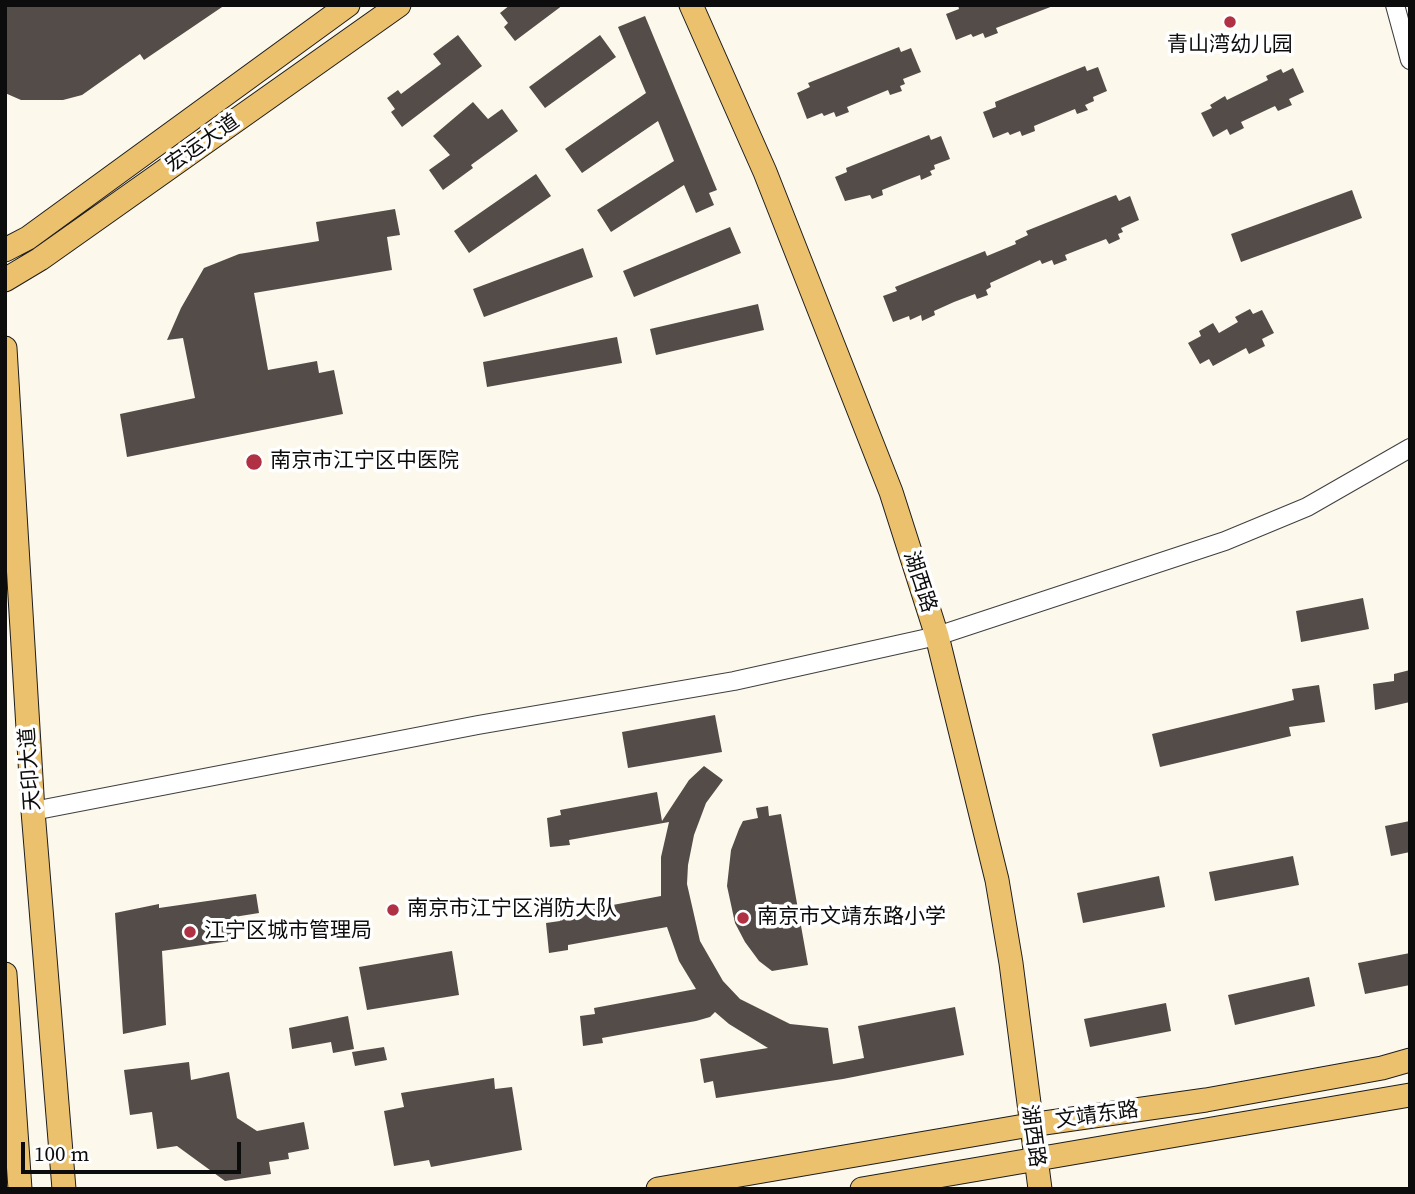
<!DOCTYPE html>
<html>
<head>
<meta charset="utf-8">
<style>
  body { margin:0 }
  #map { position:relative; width:1415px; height:1194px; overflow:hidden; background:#fdf8ec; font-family:"Source Serif 4",serif }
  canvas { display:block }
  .frame { position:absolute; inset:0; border:7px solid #0c0c0c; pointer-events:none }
  .scale { position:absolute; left:21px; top:1142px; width:220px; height:32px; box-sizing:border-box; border:4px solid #0c0c0c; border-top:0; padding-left:9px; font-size:21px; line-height:24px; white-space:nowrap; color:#0c0c0c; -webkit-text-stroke:5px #fff; paint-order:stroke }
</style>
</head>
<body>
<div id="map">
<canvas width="1415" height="1194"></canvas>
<div class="frame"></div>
<div class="scale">100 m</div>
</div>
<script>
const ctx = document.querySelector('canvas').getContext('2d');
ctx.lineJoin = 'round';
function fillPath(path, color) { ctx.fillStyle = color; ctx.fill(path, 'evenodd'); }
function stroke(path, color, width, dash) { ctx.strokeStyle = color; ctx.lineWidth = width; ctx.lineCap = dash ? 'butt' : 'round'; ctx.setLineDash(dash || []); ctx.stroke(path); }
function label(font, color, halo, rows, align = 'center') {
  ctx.font = font + ' "Source Serif 4","Noto Sans SC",serif'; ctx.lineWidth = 7; ctx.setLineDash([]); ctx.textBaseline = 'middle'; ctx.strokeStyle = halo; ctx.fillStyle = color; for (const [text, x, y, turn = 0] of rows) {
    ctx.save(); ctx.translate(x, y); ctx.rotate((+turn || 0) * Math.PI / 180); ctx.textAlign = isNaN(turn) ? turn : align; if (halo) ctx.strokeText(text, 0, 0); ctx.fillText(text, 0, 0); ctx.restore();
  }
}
fillPath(new Path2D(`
  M5,5h220l-81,55 -4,-6 -58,41 -19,5h-42l-16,-7z
  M510,5h53l-48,36 -11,-14 4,-4 -8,-10z
  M958,5h95v1l-57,22 2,5 -13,5 -2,-5 -10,4 -2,-3 -15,6 -10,-26 13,-5z
  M645,16l72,174 -8,3 5,12 -18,8 -12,-28 -73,47 -14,-22 77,-49 -16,-40 -76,52 -17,-24 81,-56 -28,-66z
  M458,35l24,31 -80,61 -11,-15 4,-3 -8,-11 11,-8 3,4 40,-30 -8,-10z
  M600,35l16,22 -71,51 -16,-21z
  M899,47l2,5 10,-4 10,24 -18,7 2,5 -5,2 2,5 -12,4 -2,-5 -41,17 2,5 -13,5 -2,-5 -10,4 -2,-3 -15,6 -10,-26 13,-6 -2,-4z
  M1085,66l2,5 11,-4 9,24 -14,6 1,4 -9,4 3,5 -11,4 -2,-5 -24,10 -17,7 1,5 -13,5 -2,-5 -10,4 -2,-3 -15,6 -10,-26 13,-5 -1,-5z
  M1293,68l11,24 -15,7 3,6 -14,6 -3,-5 -34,16 3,6 -14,7 -3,-6 -14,8 -12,-24 11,-5 -2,-3 15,-9 2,4 41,-20 -2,-4 15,-7 2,4z
  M473,102l15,17 14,-10 16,22 -47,34 2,3 -30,22 -14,-20 21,-15 -17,-19z
  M929,135l2,5 10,-4 9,23 -16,6 1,4 -5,2 2,4 -11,5 -1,-5 -13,5 -25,10 1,5 -11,4 -2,-4 -25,6 -10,-24 12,-5 -1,-4z
  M536,174l15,22 -82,57 -15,-22z
  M1352,190l10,28 -121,44 -10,-28z
  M1116,195l3,6 11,-5 9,24 -18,8 2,4 -5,2 2,5 -11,5 -3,-5 -41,16 2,5 -13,5 -2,-5 -10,4 -2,-4 -50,23 1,4 -5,3 2,5 -11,4 -2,-5 -21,8 -20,9 1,4 -13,6 -1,-6 -11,5 -1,-4 -16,6 -10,-26 14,-5 -2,-4 90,-36 2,5 29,-12 -1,-3 13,-6 -2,-4z
  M395,209l5,26 -13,2 5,33 -138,23 14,77 49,-9 2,12 15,-3 9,44 -216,43 -7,-43 75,-16 -12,-60 -16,2 14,-32 23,-40 35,-14 80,-13 -3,-19z
  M730,227l11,26 -107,44 -11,-26z
  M583,248l10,29 -109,40 -11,-28z
  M758,304l6,26 -108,25 -6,-26z
  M1250,309l3,5 9,-4 12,23 -12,6 3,7 -16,8 -3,-6 -33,18 -4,-7 -9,5 -12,-21 13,-7 -2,-5 14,-8 6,10 19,-11 -3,-5z
  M617,337l5,26 -135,24 -4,-25z
  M1363,598l6,31 -68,13 -5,-31z
  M1410,670v32l-35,8 -2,-26 21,-3v-7z
  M1319,685l6,37 -36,5 2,9 -131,31 -8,-33 142,-34 -2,-11z
  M715,715l7,37 -94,16 -6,-36z
  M704,766l19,14 -17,23 -12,32 -6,30 -1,19 13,57 23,40 17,18 50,25 38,4 5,36 31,-6 -6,-32 97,-19 9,48 -121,24 -127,19 -3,-17 -9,2 -4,-24 68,-11 -39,-24 -14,-12 -5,5 -14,4 -94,17 1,5 -20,3 -3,-30 15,-2 -1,-6 102,-19 -17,-28 -12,-34 -99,18v5l-19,3 -3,-30 14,-2 -1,-6 102,-19v-39l8,-35 -100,18 1,5 -20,2 -3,-29 14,-3 -1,-5 97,-18 5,29 27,-41z
  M768,806l1,10 12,-2 27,151 -36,6 -13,-10 -14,-19 -10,-19 -8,-37 4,-36 8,-21 4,-8 15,-3 -2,-10z
  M1410,821v31l-19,4 -6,-30z
  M1293,856l6,29 -84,16 -6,-29z
  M1159,876l6,31 -82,16 -6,-30z
  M256,894l3,19 -25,4 3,23 -75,11 4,74 -43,9 -8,-121 44,-9v4z
  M452,951l7,44 -92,15 -8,-43z
  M1410,953v32l-45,9 -7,-31z
  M1309,977l6,29 -80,19 -7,-30z
  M1166,1003l5,28 -81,16 -6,-28z
  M348,1016l6,33 -21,4 -2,-11 -39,7 -3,-21z
  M384,1047l3,13 -32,6 -3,-14z
  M189,1062l2,18 38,-8 8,46 20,13 47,-9 5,27 -21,4 1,6 -20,3 2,12 -46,7 -48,-35 -20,3 -5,-37 -22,3 -6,-45z
  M494,1078l1,11 17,-2 10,63 -91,17 -2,-7 -35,6 -10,-55 20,-4 -3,-14z`), '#534c49');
const minor = new Path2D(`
  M1395,5l15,55
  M33,811l445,-86 256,-44 203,-45 288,-95 82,-34 103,-59`);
const major = new Path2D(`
  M691,5l74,167 126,320 46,144 60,244 14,83 29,226
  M5,250l23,-12 320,-233
  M5,280l35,-21 359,-254
  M5,348l28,463 31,378
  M5,974l15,215
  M658,1189l372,-64 176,-25 176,-32 28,-8
  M862,1189l548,-94`);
stroke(minor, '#3f3f3f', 20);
stroke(major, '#1d1d1d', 25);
stroke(minor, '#fff', 18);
stroke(major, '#ecc16d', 23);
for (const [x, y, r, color] of [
  [1230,22,7,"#af3143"],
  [254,462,9,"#af3143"],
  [393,910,7,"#af3143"],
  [743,918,7,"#af3143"],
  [190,932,7,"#af3143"]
]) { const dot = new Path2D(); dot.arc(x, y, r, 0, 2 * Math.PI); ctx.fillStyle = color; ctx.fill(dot); stroke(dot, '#fff', 2.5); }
label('21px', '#0c0c0c', '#fff', [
  ["青山湾幼儿园",1230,46,"center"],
  ["南京市江宁区中医院",270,462],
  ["南京市江宁区消防大队",407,910],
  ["南京市文靖东路小学",757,918],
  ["江宁区城市管理局",204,932]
], 'left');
label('21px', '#0c0c0c', '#fff', [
  ["宏运大道",203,144,-35],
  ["湖西路",919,582,72],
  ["天印大道",31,769,-94],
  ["文靖东路",1097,1116,-8],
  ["湖西路",1032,1136,82]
]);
</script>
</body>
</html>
